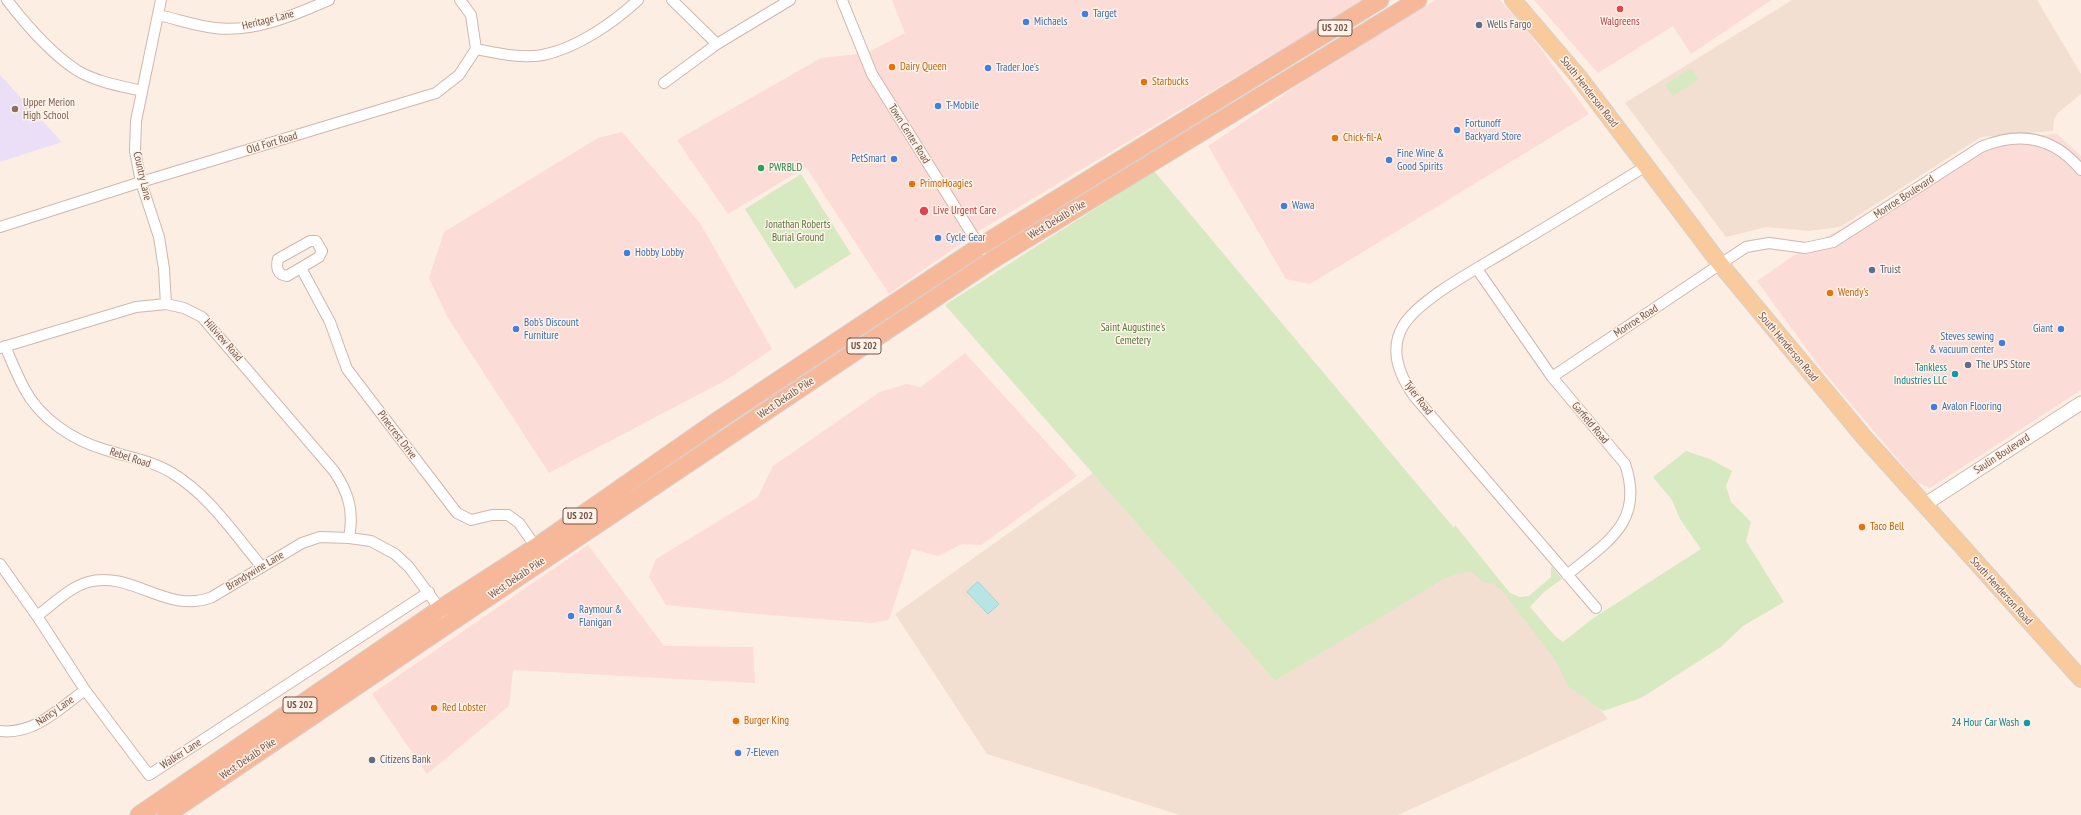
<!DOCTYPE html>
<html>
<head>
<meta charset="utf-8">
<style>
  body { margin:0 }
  canvas { display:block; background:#fceee2 }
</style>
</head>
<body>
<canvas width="2081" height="815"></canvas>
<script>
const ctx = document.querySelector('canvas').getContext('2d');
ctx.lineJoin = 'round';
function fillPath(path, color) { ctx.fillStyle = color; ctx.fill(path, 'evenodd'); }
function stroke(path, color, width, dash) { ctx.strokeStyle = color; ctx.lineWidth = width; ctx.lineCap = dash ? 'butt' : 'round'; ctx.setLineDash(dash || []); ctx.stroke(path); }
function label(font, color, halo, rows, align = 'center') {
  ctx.font = font + ' "PT Sans Narrow",sans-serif'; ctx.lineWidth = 3; ctx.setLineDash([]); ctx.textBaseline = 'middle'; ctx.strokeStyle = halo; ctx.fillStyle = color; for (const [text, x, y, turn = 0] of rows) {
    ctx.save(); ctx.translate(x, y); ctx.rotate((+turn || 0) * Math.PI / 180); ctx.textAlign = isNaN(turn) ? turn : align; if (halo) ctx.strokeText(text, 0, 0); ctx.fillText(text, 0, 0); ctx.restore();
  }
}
fillPath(new Path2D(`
  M1792,0h245l44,74v20l-22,18 -5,7 -1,12 -72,6 -141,90 -31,4 -43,-4 -40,10 -101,-134z
  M1093,473l182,208 203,-124 130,162 -210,96h-218l-193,-61 -92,-140z`), '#f3dfd1');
fillPath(new Path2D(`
  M892,0h472l-387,232 -88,62 -83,-127 -78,47 -51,-74 144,-82 46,-5 38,-20z
  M1435,0h65l29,33 60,81 -279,170 -24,-5 -78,-133 111,-75z
  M1534,0h237l-80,54 -18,-28 -75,47z
  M622,132l78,91 72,126 -46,31 -177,93 -101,-155 -19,-40 15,-46 154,-94z
  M2057,134l24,22v234l-151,98 -13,-6 -94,-111 -66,-90 48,-33 34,-18 144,-91z
  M965,353l112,123 -96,69 -19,-1 -24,12 -26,-7 -23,71 -18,3 -114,-9 -91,-9 -17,-28 7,-18 102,-62 15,-31 107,-74 26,-8 15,3z
  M588,545l76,101 89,1 2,36 -242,-13 -4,36 -82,68 -55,-80z`), '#fcdcd6');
fillPath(new Path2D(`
  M0,75l62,67 -62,20z`), '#ebdff8');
fillPath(new Path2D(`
  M1691,68l7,12 -25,16 -8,-11z
  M1154,171l300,357 1,-3 55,68 10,4 9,-1 22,-19v-11l11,13 -18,13 -14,15 25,29 8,6 29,-23 109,-70 -21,-30 -8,-19 -19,-23 33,-26 24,8 22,12 -6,15 5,16 20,20 -5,19 38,61 -41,24 -22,21 -80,51 -38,13 -35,-25 -12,-25 -51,-67 -11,-10 -11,-2 -11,-10 -13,1 -17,7 -167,101 -330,-376z
  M801,174l50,80 -56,35 -50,-80z`), '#d6e9c1');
const water = new Path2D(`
  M978,582l21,22 -11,10 -21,-22z`);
fillPath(water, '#b7e4e4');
stroke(water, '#9ed5d6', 1);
const minor = new Path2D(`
  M7,0c20,26 43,53 71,71 19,11 43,15 64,20
  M161,0l-25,121 -1,30 6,31 18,55 5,32 2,35
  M672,0l45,44 73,-44
  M842,0l30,74 110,176
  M158,15c19,4 38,11 57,13 38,5 80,-13 114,-28
  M476,49c21,4 45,10 67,6 34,-7 70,-32 95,-55
  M664,83l53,-39
  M0,227l141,-45 295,-89 23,-18 17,-26 -5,-34 -11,-15
  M310,241h6l6,10 -3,6 -32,19c-10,-1 -11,-9 -9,-17z
  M301,268l29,54 17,47 110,144 14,7 21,-5h16l11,8 17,24
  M1477,269l75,108 73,87c20,58 -18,78 -58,111
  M5,346c6,14 12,29 19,42 16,31 50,53 82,62 22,7 47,11 66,23 37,22 63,62 90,94
  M0,348l136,-41 30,-3 18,4 18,9 132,154c15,22 20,41 15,67
  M1552,377l194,-130 23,-4 36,5 28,-6 148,-95c39,-16 73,-10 100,23
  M0,564l37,52 48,74 64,85 280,-183
  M1596,608l-182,-212c-15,-21 -25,-46 -11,-70 16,-27 75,-58 103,-75 47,-28 93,-56 140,-85
  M37,616c15,-11 33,-29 51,-34 44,-12 79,33 124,15l90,-54 18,-6 29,1 22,3 24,13 14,13 34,46
  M0,731c34,4 59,-22 85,-41`);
const tertiary = new Path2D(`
  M1924,505l157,-102`);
const primary = new Path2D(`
  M1513,0l65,76 143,189 142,171 218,243`);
const trunk = new Path2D(`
  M139,815l301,-206 96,-62 181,-126 262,-174 401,-247
  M166,815l284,-192 539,-361 429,-262`);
stroke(minor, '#cfb7ac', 12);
stroke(tertiary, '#cfb7ac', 15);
stroke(primary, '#d8cfcc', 18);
stroke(trunk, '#d8cfcc', 19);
stroke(minor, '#fff', 10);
stroke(tertiary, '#fff', 13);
stroke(primary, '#f9ca9b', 16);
stroke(trunk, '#f7b89a', 17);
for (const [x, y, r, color] of [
  [1620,9,4,"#e0444e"],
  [1085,14,4,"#3f7fe0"],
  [1026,22,4,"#3f7fe0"],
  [1479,25,4,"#5c6f8a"],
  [892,67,4,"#e8710a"],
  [988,68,4,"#3f7fe0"],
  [1144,82,4,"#e8710a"],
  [938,106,4,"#3f7fe0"],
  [15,109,4,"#8d6e63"],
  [1457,130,4,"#3f7fe0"],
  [1335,138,4,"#e8710a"],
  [894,159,4,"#3f7fe0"],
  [1389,160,4,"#3f7fe0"],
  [761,168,4,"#2e9e5b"],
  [912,184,4,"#e8710a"],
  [1284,206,4,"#3f7fe0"],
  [924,211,5,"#e0444e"],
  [938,238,4,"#3f7fe0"],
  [627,253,4,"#3f7fe0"],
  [1872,270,4,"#5c6f8a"],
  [1830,293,4,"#e8710a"],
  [516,329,4,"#3f7fe0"],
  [2061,329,4,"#3f7fe0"],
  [2002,343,4,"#3f7fe0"],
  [1968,365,4,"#5c6f8a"],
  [1955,374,4,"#0f9aa8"],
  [1934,407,4,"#3f7fe0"],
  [1862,527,4,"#e8710a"],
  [571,616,4,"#3f7fe0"],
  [434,708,4,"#e8710a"],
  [736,721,4,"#e8710a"],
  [2027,723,4,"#0f9aa8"],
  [738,753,4,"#3f7fe0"],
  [372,760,4,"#5c6f8a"]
]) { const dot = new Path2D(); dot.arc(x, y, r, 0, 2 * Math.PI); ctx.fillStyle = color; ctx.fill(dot); stroke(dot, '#fff3e8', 1.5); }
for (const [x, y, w] of [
  [1335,28,34],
  [864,346,34],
  [580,516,34],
  [300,705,34]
]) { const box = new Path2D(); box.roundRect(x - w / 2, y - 8, w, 16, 3); ctx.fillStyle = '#fff3e8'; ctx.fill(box); stroke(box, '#735249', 1); }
label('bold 10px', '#735249', null, [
  ["US 202",1335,28],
  ["US 202",864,346],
  ["US 202",580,516],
  ["US 202",300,705]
]);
label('11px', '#366cbe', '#fff3e8', [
  ["Target",1093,14],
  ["Michaels",1034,22],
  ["Trader Joe's",996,68],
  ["T-Mobile",946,106],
  ["Fortunoff",1465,124],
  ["Backyard Store",1465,137],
  ["Fine Wine &",1397,154],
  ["Good Spirits",1397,167],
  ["PetSmart",886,159,"right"],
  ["Wawa",1292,206],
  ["Cycle Gear",946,238],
  ["Hobby Lobby",635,253],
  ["Bob's Discount",524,323],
  ["Furniture",524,336],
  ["Giant",2053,329,"right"],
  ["Steves sewing",1994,337,"right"],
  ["& vacuum center",1994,350,"right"],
  ["Avalon Flooring",1942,407],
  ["Raymour &",579,610],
  ["Flanigan",579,623],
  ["7-Eleven",746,753]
], 'left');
label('11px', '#735249', '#fff3e8', [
  ["Heritage Lane",268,20,-14],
  ["South Henderson Road",1589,92,52],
  ["Town Center Road",909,134,58],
  ["Old Fort Road",272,143,-17],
  ["Country Lane",142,176,77],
  ["Monroe Boulevard",1904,197,-33],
  ["West Dekalb Pike",1057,220,-31],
  ["Monroe Road",1636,321,-33],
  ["Hillview Road",223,340,49],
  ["South Henderson Road",1788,347,50],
  ["West Dekalb Pike",786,398,-34],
  ["Tyler Road",1418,398,53],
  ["Garfield Road",1590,423,50],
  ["Pinecrest Drive",397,435,53],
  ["Saulin Boulevard",2002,454,-33],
  ["Rebel Road",130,458,18],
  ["Brandywine Lane",255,571,-31],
  ["West Dekalb Pike",517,578,-34],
  ["South Henderson Road",2001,591,48],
  ["Nancy Lane",55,711,-35],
  ["Walker Lane",181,754,-33],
  ["West Dekalb Pike",248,759,-34]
]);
label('11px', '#be3a42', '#fff3e8', [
  ["Walgreens",1620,22],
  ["Live Urgent Care",933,211,"left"]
]);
label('11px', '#4e5e75', '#fff3e8', [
  ["Wells Fargo",1487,25],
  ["Truist",1880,270],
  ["The UPS Store",1976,365],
  ["Citizens Bank",380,760]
], 'left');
label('11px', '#c56008', '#fff3e8', [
  ["Dairy Queen",900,67],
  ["Starbucks",1152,82],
  ["Chick-fil-A",1343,138],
  ["PrimoHoagies",920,184],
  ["Wendy's",1838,293],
  ["Taco Bell",1870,527],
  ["Red Lobster",442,708],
  ["Burger King",744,721]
], 'left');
label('11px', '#785e54', '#fff3e8', [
  ["Upper Merion",23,103],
  ["High School",23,116]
], 'left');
label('11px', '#27864d', '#fff3e8', [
  ["PWRBLD",769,168]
], 'left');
label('11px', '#597842', '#fff3e8', [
  ["Jonathan Roberts",798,225],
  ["Burial Ground",798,238],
  ["Saint Augustine's",1133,328],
  ["Cemetery",1133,341]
]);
label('11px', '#0d838f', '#fff3e8', [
  ["Tankless",1947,368],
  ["Industries LLC",1947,381],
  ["24 Hour Car Wash",2019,723]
], 'right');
</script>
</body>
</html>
